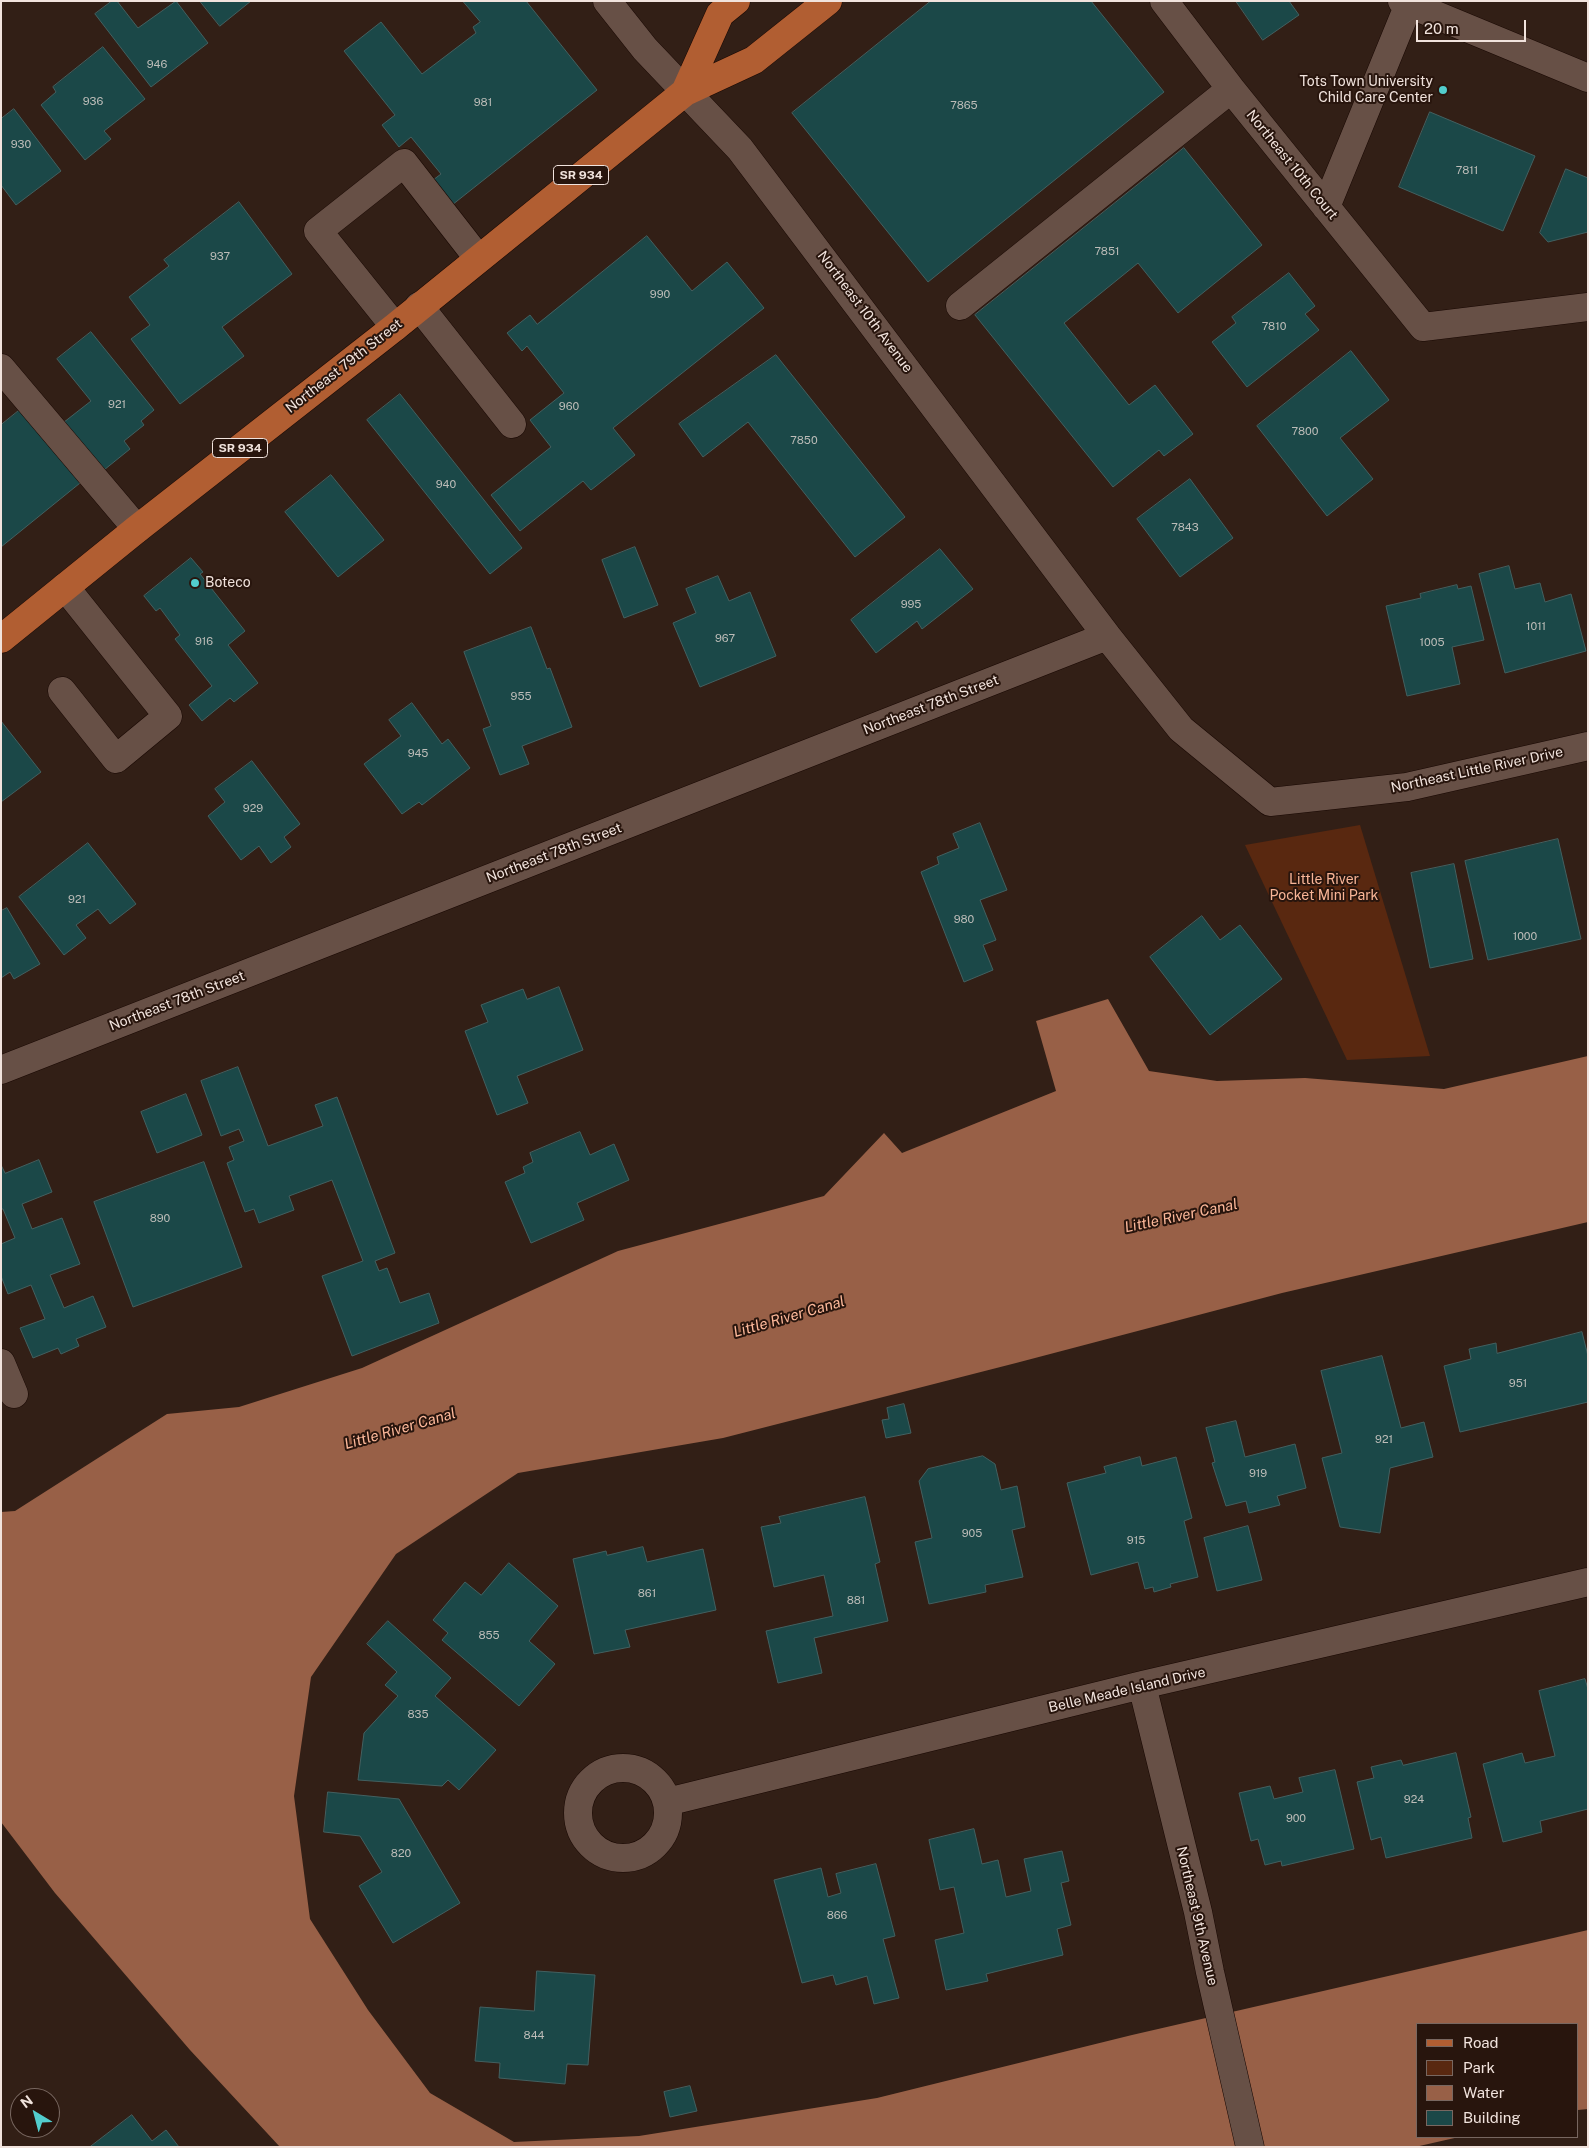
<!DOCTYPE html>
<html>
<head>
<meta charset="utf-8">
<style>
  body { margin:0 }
  #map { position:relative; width:1589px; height:2148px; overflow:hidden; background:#321f16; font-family:"Public Sans",sans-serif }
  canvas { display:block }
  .frame { position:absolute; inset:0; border:2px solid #f1e3dd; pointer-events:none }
  .legend { position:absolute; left:1416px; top:2023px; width:162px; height:115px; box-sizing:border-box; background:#28150d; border:1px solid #786760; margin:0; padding:6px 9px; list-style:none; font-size:15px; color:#f1e3dd }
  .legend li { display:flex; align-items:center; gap:10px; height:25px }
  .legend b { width:25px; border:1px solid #786760 }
  .north { position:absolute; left:10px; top:2088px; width:50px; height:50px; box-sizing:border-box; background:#28150d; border:1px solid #786760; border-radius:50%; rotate:323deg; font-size:14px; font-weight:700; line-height:20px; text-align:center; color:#f1e3dd }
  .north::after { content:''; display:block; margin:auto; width:18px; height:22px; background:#52cdcd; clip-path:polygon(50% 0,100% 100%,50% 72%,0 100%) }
  .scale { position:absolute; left:1416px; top:20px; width:110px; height:22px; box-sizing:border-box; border:2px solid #f1e3dd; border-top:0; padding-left:6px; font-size:15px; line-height:18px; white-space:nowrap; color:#f1e3dd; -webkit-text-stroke:4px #28150d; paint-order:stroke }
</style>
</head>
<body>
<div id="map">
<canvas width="1589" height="2148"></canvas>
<div class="frame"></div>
<ul class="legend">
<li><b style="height:6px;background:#b15e32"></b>Road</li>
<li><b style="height:14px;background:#592810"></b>Park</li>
<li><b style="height:14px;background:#986047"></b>Water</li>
<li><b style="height:14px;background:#1b4848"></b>Building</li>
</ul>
<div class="north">N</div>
<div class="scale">20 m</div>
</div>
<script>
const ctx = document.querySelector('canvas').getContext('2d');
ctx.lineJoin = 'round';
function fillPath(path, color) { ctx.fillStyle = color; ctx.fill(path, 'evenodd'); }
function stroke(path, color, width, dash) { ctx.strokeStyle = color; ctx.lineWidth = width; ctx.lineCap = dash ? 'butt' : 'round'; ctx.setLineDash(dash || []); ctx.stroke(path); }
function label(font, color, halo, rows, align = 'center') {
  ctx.font = font + ' "Public Sans",sans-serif'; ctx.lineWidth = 4; ctx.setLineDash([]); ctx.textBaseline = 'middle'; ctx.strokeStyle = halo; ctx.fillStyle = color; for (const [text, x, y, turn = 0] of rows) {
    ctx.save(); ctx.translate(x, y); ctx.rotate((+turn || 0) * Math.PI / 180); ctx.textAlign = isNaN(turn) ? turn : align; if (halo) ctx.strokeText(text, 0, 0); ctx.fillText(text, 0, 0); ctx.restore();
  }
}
fillPath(new Path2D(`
  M1360,825l70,231 -83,4 -102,-215z`), '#592810');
fillPath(new Path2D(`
  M1108,999l41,72 68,10 88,-3 139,11 144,-33v166l-306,71 -266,70 -293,75 -205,35 -122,81 -85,123 -17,119 16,123 58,91 62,83 84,49 125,-6 238,-38 255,-63 456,-105v179l-10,1v-86h-160v113h41l-44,10h-1135l-90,-97 -135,-157 -54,-71v-310l14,-1 152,-97 72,-7 123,-39 256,-117 206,-55 60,-63 18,20 154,-62 -20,-70z`), '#986047');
const building = new Path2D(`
  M112,1h5l21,27 38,-27 32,42 -57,44 -56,-73z
  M200,1h51l-31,25z
  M463,1h63l71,89 -145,115 -19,-25 8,-6 -30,-37 -12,10 -17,-22 13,-10 -51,-64 37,-29 41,52 54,-41 -3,-6 7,-5z
  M931,1h160l73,91 -236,190 -136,-169z
  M1236,1h53l10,14 -36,25z
  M103,47l42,52 -41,32 7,8 -26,21 -44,-55 15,-13 -3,-5z
  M14,109l47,62 -45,34 -15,-20v-66z
  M1430,112l105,44 -32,75 -104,-44z
  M1184,148l78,97 -84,68 -40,-50 -74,60 65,82 26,-20 38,49 -29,22 -5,-6 -46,37 -138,-172z
  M1566,169l22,9v54l-40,10 -8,-9z
  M239,202l53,72 -70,53 22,29 -64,48 -49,-65 19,-14 -21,-28 40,-31 -5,-6z
  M647,236l45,55 35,-29 37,46 -151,120 22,27 -44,35 -8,-9 -63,50 -29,-36 60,-48 -21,-27 34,-27 -37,-47 -5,5 -15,-18 23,-18 7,9z
  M1289,273l26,33 -10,8 14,16 -72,57 -35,-45 24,-19 -4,-6z
  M91,332l63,78 -13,11 3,4 -20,16 6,8 -31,25 -40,-48 32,-25 -34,-42z
  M1351,351l38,49 -49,38 33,41 -46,37 -70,-90z
  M776,355l129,162 -50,40 -107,-135 -45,35 -24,-33z
  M400,394l122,154 -32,26 -123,-154z
  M26,405l59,74 -84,68v-122z
  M331,475l53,65 -46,37 -53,-65z
  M1190,479l43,59 -53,39 -43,-58z
  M635,547l23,58 -34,13 -22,-58z
  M940,549l33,40 -51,40 -5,-8 -41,32 -25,-33z
  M191,558l12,14 -3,2 45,57 -17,14 30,38 -24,19 -4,-4 -28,23 -13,-16 23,-19 -37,-47 5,-4 -20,-27 -4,3 -12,-15z
  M1509,566l6,23 25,-6 5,19 26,-8 15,57 -81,22 -26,-99z
  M718,576l11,25 21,-9 26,64 -76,31 -27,-64 23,-10 -10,-24z
  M1457,585l1,4 13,-3 13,54 -32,7 8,37 -53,12 -21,-90 35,-8 -1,-4z
  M531,627l16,42 3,-1 22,59 -50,19 7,18 -29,11 -17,-46 8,-3 -27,-74z
  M412,703l30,41 6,-5 22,29 -48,37 -3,-3 -17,12 -38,-50 37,-28 -12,-16z
  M1,721l40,51 -40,30z
  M252,761l48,63 -16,13 7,10 -20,16 -12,-17 -18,14 -33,-44 17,-14 -10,-13z
  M980,823l27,67 -27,10 16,40 -13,5 10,25 -29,12 -43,-110 18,-8 -2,-7 22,-9 -6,-14z
  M1558,839l23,100 -93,21 -23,-99z
  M88,843l48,61 -26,20 -12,-15 -22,16 10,13 -22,17 -45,-58z
  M1454,864l19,95 -43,9 -19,-95z
  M7,908l33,56 -26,15 -4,-7 -9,6v-67z
  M1202,916l18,24 20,-15 42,54 -72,56 -60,-78z
  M559,987l24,63 -66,26 11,27 -31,12 -32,-84 23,-9 -7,-17 42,-16 4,10z
  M238,1067l30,79 55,-20 -8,-21 22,-8 58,156 -20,8 4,10 8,-3 13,35 29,-10 10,30 -87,33 -30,-80 41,-15 -31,-81 -43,16 5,14 -35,13 -5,-14 -9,3 -18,-49 7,-3 -5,-13 15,-6 -5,-12 -18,7 -20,-55z
  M186,1094l16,41 -45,18 -16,-41z
  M580,1132l10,23 24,-11 15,36 -52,23 7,17 -53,23 -26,-61 20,-9 -2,-6 10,-5 -3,-9z
  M39,1160l13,32 -30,12 10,25 30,-11 18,46 -30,11 14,33 29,-12 13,31 -30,12 3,7 -18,8 -3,-6 -25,10 -13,-30 25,-9 -14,-34 -23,9 -7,-18v-32l14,-6 -12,-29h-2v-44l4,8z
  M204,1162l38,105 -109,40 -39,-105z
  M1582,1332l6,24v46l-128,30 -16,-66 27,-7 -2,-10 27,-6 1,10z
  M1382,1356l19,72 23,-6 9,35 -43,11 -10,65 -40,-6 -18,-69 20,-5 -21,-82z
  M904,1404l7,29 -25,5 -4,-18 7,-1 -2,-11z
  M1236,1421l9,36 50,-13 11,44 -29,8 3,9 -31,8 -3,-12 -20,5 -14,-43 3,-1 -9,-34z
  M983,1456l12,8 6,26 16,-4 8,41 -13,3 11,47 -38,8 1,7 -57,12 -14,-62 17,-4 -13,-57 9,-12z
  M1140,1457l2,9 34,-9 16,61 -8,3 14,56 -28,7 1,3 -17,5 -1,-5 -8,2 -7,-27 -47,13 -24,-92 39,-10 -2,-6z
  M865,1497l15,65 -5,2 13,57 -74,17 8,35 -44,10 -12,-52 67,-15 -9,-41 -50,12 -13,-60 20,-4 -2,-6z
  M1248,1526l14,54 -45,11 -13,-53z
  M643,1547l4,15 56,-13 13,61 -91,20 5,17 -36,7 -21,-95 33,-8 1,4z
  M509,1563l49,43 -29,35 26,23 -36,42 -77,-66 6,-7 -15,-13 32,-38 16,13z
  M388,1621l63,57 -16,18 61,54 -37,40 -11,-10 -6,6 -84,-6 6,-47 34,-37 -13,-11 12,-13 -30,-28z
  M1585,1679l3,10v120l-48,12 2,11 -39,10 -20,-78 39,-11 3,10 30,-7 -16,-65z
  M1456,1753l15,64 -3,1 4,20 -86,20 -5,-21 -10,3 -14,-58 17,-4 -3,-11 30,-7 2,5z
  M1335,1770l19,79 -72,17 -1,-5 -16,4 -7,-26 -7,2 -12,-48 31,-7 4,13 29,-7 -4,-14z
  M328,1792l71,7 61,104 -67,40 -34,-57 23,-14 -22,-36 -36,-4z
  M974,1829l8,35 16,-4 8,37 25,-6 -7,-32 38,-8 7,30 -8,2 10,42 -14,4 6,26 -77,19 2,7 -42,9 -11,-50 29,-7 -10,-46 -14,3 -11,-50z
  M876,1864l19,72 -12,3 16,59 -25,6 -7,-28 -31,9 -3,-10 -31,8 -28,-103 47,-12 7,29 13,-4 -5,-19z
  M537,1971l58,4 -7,90 -21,-1 -2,20 -66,-6 1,-15 -25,-2 5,-54 54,4z
  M690,2086l7,25 -27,6 -6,-25z
  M132,2115l20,26 14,-11 13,17h-89z`);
fillPath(building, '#1b4848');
stroke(building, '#436060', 1);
const minor = new Path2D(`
  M607,1l38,48 95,100 367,487 74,93 89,73 137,-15 181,-41
  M1164,1l67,88 192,238 165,-20
  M1402,1l186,77
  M1326,207l83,-203
  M419,306l93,118
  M960,306l271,-217
  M395,327l-77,-96 86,-68 74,95
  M1,368l136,161
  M62,691l54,68 52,-43 -103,-129
  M1,1070l1106,-434
  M1,1363l13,31
  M1142,1685l56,227 12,60 40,175
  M578 1813a45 45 0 1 1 90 0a45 45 0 1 1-90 0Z
  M667,1802l475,-117 446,-103`);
const major = new Path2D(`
  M685,92l35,-78 16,-13
  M1,639l136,-110 258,-202 290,-235 69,-32 74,-59`);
stroke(minor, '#190803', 29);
stroke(major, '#190803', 29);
stroke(minor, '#675046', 28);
stroke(major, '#b15e32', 28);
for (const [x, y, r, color] of [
  [1443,90,5,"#52cdcd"],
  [195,583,5,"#52cdcd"]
]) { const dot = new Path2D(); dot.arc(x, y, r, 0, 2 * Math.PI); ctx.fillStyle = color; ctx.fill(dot); stroke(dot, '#28150d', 2); }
label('11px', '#bcbcb8', null, [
  ["946",157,65],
  ["936",93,102],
  ["981",483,103],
  ["7865",964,106],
  ["930",21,145],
  ["7811",1467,171],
  ["7851",1107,252],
  ["937",220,257],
  ["990",660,295],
  ["7810",1274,327],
  ["921",117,405],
  ["960",569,407],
  ["7800",1305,432],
  ["7850",804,441],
  ["940",446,485],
  ["7843",1185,528],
  ["995",911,605],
  ["1011",1536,627],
  ["967",725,639],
  ["916",204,642],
  ["1005",1432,643],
  ["955",521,697],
  ["945",418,754],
  ["929",253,809],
  ["921",77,900],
  ["980",964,920],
  ["1000",1525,937],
  ["890",160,1219],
  ["951",1518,1384],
  ["921",1384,1440],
  ["919",1258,1474],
  ["905",972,1534],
  ["915",1136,1541],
  ["861",647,1594],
  ["881",856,1601],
  ["855",489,1636],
  ["835",418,1715],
  ["924",1414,1800],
  ["900",1296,1819],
  ["820",401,1854],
  ["866",837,1916],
  ["844",534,2036]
]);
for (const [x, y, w] of [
  [581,175,55],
  [240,448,55]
]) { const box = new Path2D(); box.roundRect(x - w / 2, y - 9.5, w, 19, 4); ctx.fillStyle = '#28150d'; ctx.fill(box); stroke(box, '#f1e3dd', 1); }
label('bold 12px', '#f1e3dd', null, [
  ["SR 934",581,175],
  ["SR 934",240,448]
]);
label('14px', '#f1e3dd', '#28150d', [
  ["Tots Town University",1433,82],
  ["Child Care Center",1433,98],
  ["Boteco",205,583,"left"]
], 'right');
label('14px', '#f1e3dd', '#28150d', [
  ["Northeast 10th Court",1292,165,51],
  ["Northeast 10th Avenue",865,312,53],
  ["Northeast 79th Street",344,366,-38],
  ["Northeast 78th Street",931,705,-21],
  ["Northeast Little River Drive",1477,770,-12],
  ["Northeast 78th Street",554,853,-21],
  ["Northeast 78th Street",177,1001,-21],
  ["Belle Meade Island Drive",1127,1690,-13],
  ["Northeast 9th Avenue",1197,1916,77]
]);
label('14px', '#f9b597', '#28150d', [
  ["Little River",1324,880],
  ["Pocket Mini Park",1324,896]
]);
label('italic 15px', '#fcb89a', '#28150d', [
  ["Little River Canal",1181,1216,-12],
  ["Little River Canal",789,1317,-16],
  ["Little River Canal",400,1429,-16]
]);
</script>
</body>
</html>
